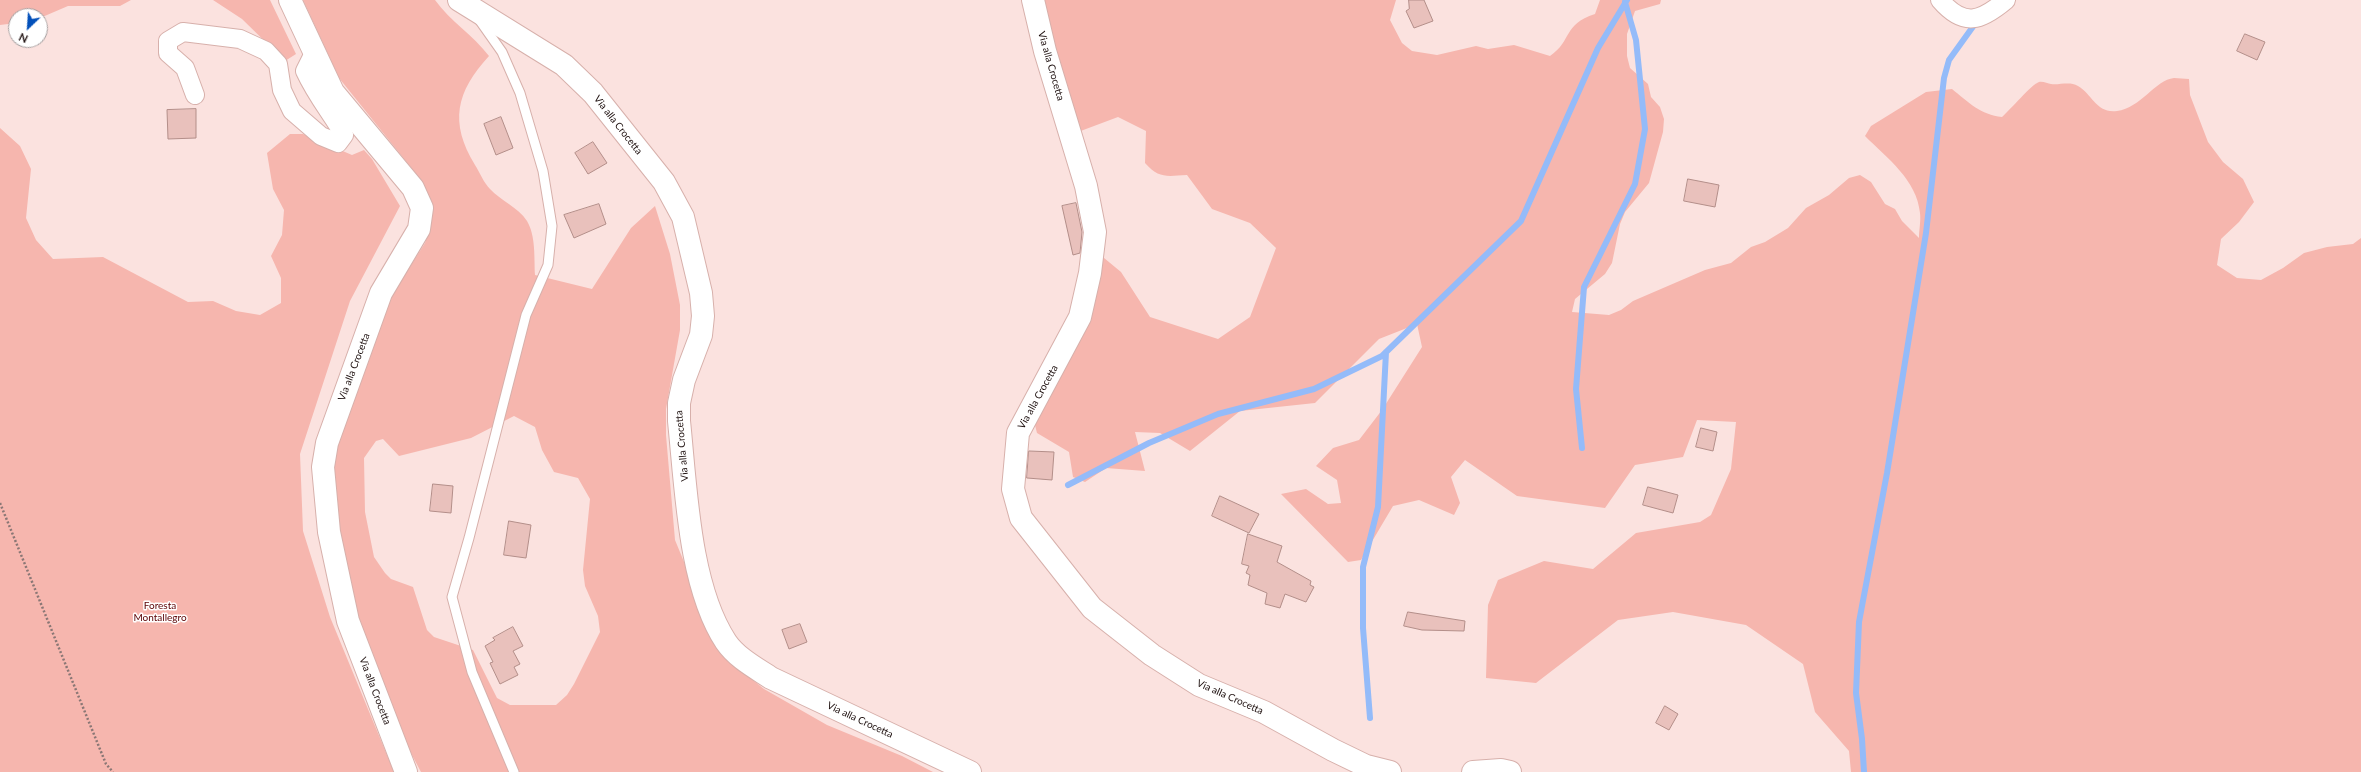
<!DOCTYPE html>
<html>
<head>
<meta charset="utf-8">
<style>
  body { margin:0 }
  #map { position:relative; width:2361px; height:772px; overflow:hidden; background:#fbe2df; font-family:Lato,sans-serif }
  canvas { display:block }
  .north { position:absolute; left:8px; top:8px; width:40px; height:40px; box-sizing:border-box; background:#fff; border:1px solid #a59f9f; border-radius:50%; rotate:205deg; font-size:11px; font-weight:700; line-height:16px; text-align:center; color:#1d0f0e }
  .north::after { content:''; display:block; margin:auto; width:14px; height:18px; background:#0350ba; clip-path:polygon(50% 0,100% 100%,50% 72%,0 100%) }
</style>
</head>
<body>
<div id="map">
<canvas width="2361" height="772"></canvas>
<div class="north">N</div>
</div>
<script>
const ctx = document.querySelector('canvas').getContext('2d');
ctx.lineJoin = 'round';
function fillPath(path, color) { ctx.fillStyle = color; ctx.fill(path, 'evenodd'); }
function stroke(path, color, width, dash) { ctx.strokeStyle = color; ctx.lineWidth = width; ctx.lineCap = dash ? 'butt' : 'round'; ctx.setLineDash(dash || []); ctx.stroke(path); }
function label(font, color, halo, rows, align = 'center') {
  ctx.font = font + ' Lato,sans-serif'; ctx.lineWidth = 3; ctx.setLineDash([]); ctx.textBaseline = 'middle'; ctx.strokeStyle = halo; ctx.fillStyle = color; for (const [text, x, y, turn = 0] of rows) {
    ctx.save(); ctx.translate(x, y); ctx.rotate((+turn || 0) * Math.PI / 180); ctx.textAlign = isNaN(turn) ? turn : align; if (halo) ctx.strokeText(text, 0, 0); ctx.fillText(text, 0, 0); ctx.restore();
  }
}
fillPath(new Path2D(`
  M0,0h131l-11,6h-52l-28,12v-2h-24v7l-16,2z
  M213,0h57l26,54 -11,7 -43,-42z
  M303,0h132c15,21 38,35 54,56 -33,36 -40,66 -14,109 5,8 9,18 15,24 11,12 28,18 37,32 9,15 7,37 8,54l57,14 39,-61 24,-22 15,48 10,51v25l-14,79v26l9,105 14,34 10,39 32,49 33,27 63,36 75,31 31,16h-512l-33,-62 -36,-101 -14,-63 -7,-86 55,-156 39,-61 7,-23 -5,-24 -10,-21 -78,-97zM514,416l21,11 7,23 12,22 24,6 12,21 -7,71 2,16 13,30 2,16 -26,52 -7,11 -11,10h-46l-13,-7 -24,-48 -39,-13 -7,-7 -14,-43 -22,-8 -6,-6 -11,-16 -9,-45 -1,-54 12,-17 7,-2 16,17 72,-18z
  M1040,0h356l-6,20 12,23 10,8 25,4 39,-9 12,3 26,-4 36,11c23,-16 12,-31 45,-42l5,-14h61l-1,4 -25,7 -8,23v22l3,12 18,16 3,13 9,10 4,12 -1,13 -14,51 -24,29 -5,12 -8,39 -7,11 -30,25 -3,13 37,3 12,-5 12,-9 72,-31 26,-7 20,-16 14,-5 23,-14 18,-20 23,-13 20,-17 11,-3 11,7 14,22 10,5 7,12 17,17c0,-8 2,-17 1,-25 -3,-33 -33,-55 -55,-77l6,-10 55,-34 26,-3c16,13 29,26 50,28 8,-7 30,-33 37,-35 4,-1 9,2 12,2 9,1 19,-3 27,2 14,8 19,28 39,25 24,-3 38,-31 57,-33 5,0 10,1 15,1l1,16 18,47 15,20 20,17 11,23 -15,20 -18,17 -4,26 20,13 24,2 22,-12 21,-15 23,-6 26,-3 8,-6v534h-510l-2,-21 -34,-39 -12,-48 -57,-39 -73,-13 -55,8 -82,63 -50,-5 2,-73 10,-25 46,-19 49,8 43,-36 64,-11 11,-7 20,-46 5,-47 -39,-2 -14,37 -48,8 -30,43 -88,-12 -52,-36 -14,17 9,26 -6,12 -35,-15 -26,6 -32,54 -13,2 -67,-68 25,-5 22,15 13,-1 -4,-23 -21,-14 17,-18 26,-8 23,-30 40,-63 -5,-23 -38,15 -64,64 -75,8 -50,40 -30,-18 -25,-1 10,39 -39,-3 -21,14 -12,-5 -4,-25 -32,-19 -3,-12 64,-168 23,19 29,45 68,22 32,-22 26,-69 -26,-25 -38,-14 -25,-34c-20,1 -28,4 -42,-12l1,-32 -28,-14 -40,15z
  M0,128l20,18 11,23 -5,49 10,22 17,19 50,-2 85,45 25,-1 23,10 24,4 21,-12v-25l-10,-22 11,-21 2,-25 -11,-21 -6,-36 23,-19h13l49,21 12,-5 8,9 28,47 -50,95 -50,153 3,77 27,86 64,155h-394z`), '#f6b6ae');
stroke(new Path2D(`
  M1582,448l-6,-59 8,-102 51,-103 10,-55 -9,-89 -11,-38
  M1068,485l81,-42 69,-29 96,-25 68,-33 139,-135 77,-173 29,-48
  M1370,718l-7,-90v-61l15,-60 8,-155
  M1864,772l-2,-33 -6,-46 3,-71 28,-149 39,-240 18,-155 5,-18 28,-39`), '#94bbf9', 6);
const building = new Path2D(`
  M1409,0h15l9,21 -19,7 -8,-17 3,-2z
  M2245,34l20,8 -8,18 -20,-9z
  M196,109v29l-28,1 -1,-29z
  M501,117l12,31 -17,7 -12,-31z
  M593,142l14,21 -19,11 -13,-21z
  M1688,179l31,6 -4,22 -31,-6z
  M1076,203l6,29 -2,21 -7,2 -11,-49z
  M599,204l7,20 -32,14 -10,-23z
  M1701,428l16,4 -4,19 -17,-4z
  M1029,451l25,1 -2,28 -25,-2z
  M433,484l20,2 -2,27 -21,-2z
  M1648,487l30,8 -5,18 -30,-8z
  M1220,496l39,18 -10,19 -37,-17z
  M509,521l22,4 -5,33 -22,-3z
  M1248,534l34,12 -5,16 34,19 -1,4 4,2 -8,15 -21,-8 -5,14 -15,-4 2,-11 -19,-8 2,-10 -4,-2 3,-7 -7,-2z
  M1408,612l57,9 -1,10 -42,-1 -18,-4z
  M800,624l7,18 -18,7 -7,-19z
  M513,627l10,19 -10,5 7,13 -6,3 4,8 -18,9 -10,-21 3,-1 -8,-16 10,-6 -2,-2z
  M1665,706l13,8 -9,16 -13,-7z`);
fillPath(building, '#e9c1bc');
stroke(building, '#b38e89', 1);
const lane = new Path2D(`
  M478,18l24,34 18,41 23,78 9,55 -4,39 -22,50 -57,223 -17,59 20,75 42,100`);
const street = new Path2D(`
  M1940,0c24,28 41,21 66,0
  M195,95l-10,-27 -17,-15v-12l15,-9 57,7 26,12 12,13 4,26 10,21 29,25 17,7 6,-8c-13,-22 -28,-40 -39,-64l9,-18`);
const secondary = new Path2D(`
  M290,0l43,92 80,96 9,20 -3,21 -38,64 -54,150 -4,24 6,65 19,89 58,151
  M459,0l105,65 29,28 71,89 19,35 18,76 2,23 -2,19 -17,45 -5,23v18c7,67 10,165 47,221 11,16 30,26 45,36l199,94
  M1033,0l12,51 41,135 9,46 -5,41 -10,44 -62,116 -5,56 8,29 71,90 60,47 47,30 65,27 69,38 33,16 24,6
  M1473,772l28,-2 9,2`);
stroke(lane, '#d7b0ab', 11);
stroke(street, '#d7b0ab', 20);
stroke(secondary, '#d7b0ab', 24);
stroke(new Path2D(`
  M0,503l106,261 7,8`), '#8a7775', 2.5, [2, 2]);
stroke(lane, '#fff', 9);
stroke(street, '#fff', 18);
stroke(secondary, '#fff', 22);
label('10px', '#1d0f0e', '#fff', [
  ["Via alla Crocetta",1051,66,74],
  ["Via alla Crocetta",618,125,52],
  ["Via alla Crocetta",354,367,-69],
  ["Via alla Crocetta",1038,397,-61],
  ["Via alla Crocetta",682,446,-95],
  ["Via alla Crocetta",375,691,69],
  ["Via alla Crocetta",1230,697,24],
  ["Via alla Crocetta",860,720,25]
]);
label('10px', '#5a0003', '#fff', [
  ["Foresta",160,606],
  ["Montallegro",160,618]
]);
</script>
</body>
</html>
